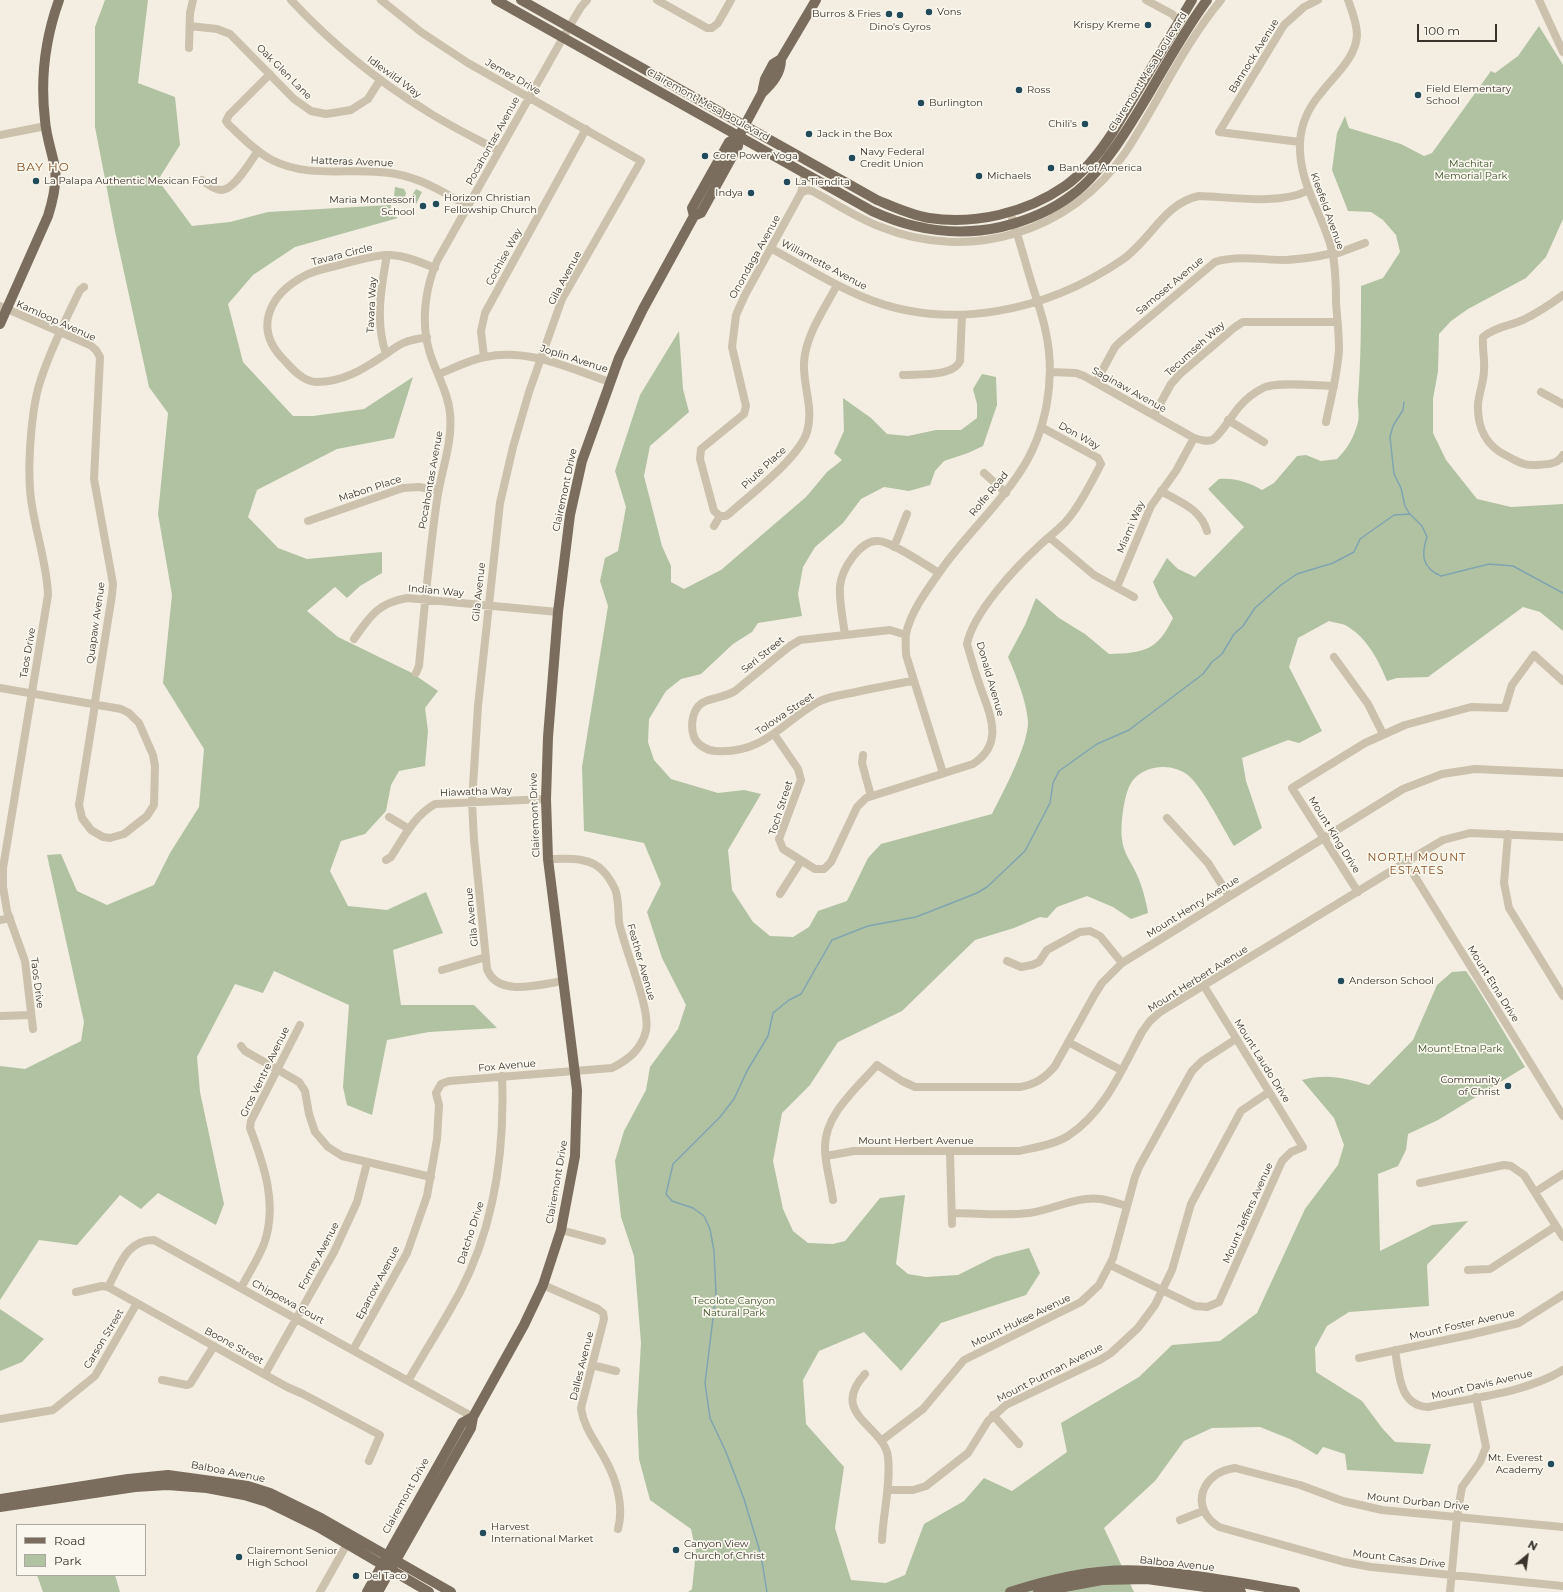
<!DOCTYPE html>
<html>
<head>
<meta charset="utf-8">
<style>
  body { margin:0 }
  #map { position:relative; width:1563px; height:1592px; overflow:hidden; background:#f3eee1; font-family:Montserrat,sans-serif }
  canvas { display:block }
  .legend { position:absolute; left:16px; top:1524px; width:130px; height:52px; box-sizing:border-box; background:#faf7ee; border:1px solid #ada9a0; margin:0; padding:5px 7px; list-style:none; font-size:12px; color:#3a332b }
  .legend li { display:flex; align-items:center; gap:8px; height:20px }
  .legend b { width:20px; border:1px solid #ada9a0 }
  .north { position:absolute; left:1507px; top:1536px; width:40px; height:40px; -webkit-text-stroke:3px #faf7ee; paint-order:stroke; rotate:29deg; font-size:11px; font-weight:700; line-height:16px; text-align:center; color:#3a332b }
  .north::after { content:''; display:block; margin:auto; width:14px; height:18px; background:#3a332b; clip-path:polygon(50% 0,100% 100%,50% 72%,0 100%) }
  .scale { position:absolute; left:1417px; top:24px; width:80px; height:18px; box-sizing:border-box; border:2px solid #3a332b; border-top:0; padding-left:5px; font-size:12px; line-height:14px; white-space:nowrap; color:#3a332b; -webkit-text-stroke:3px #faf7ee; paint-order:stroke }
</style>
</head>
<body>
<div id="map">
<canvas width="1563" height="1592"></canvas>
<ul class="legend">
<li><b style="height:5px;background:#7b6d5d"></b>Road</li>
<li><b style="height:11px;background:#b0c2a1"></b>Park</li>
</ul>
<div class="north">N</div>
<div class="scale">100 m</div>
</div>
<script>
const ctx = document.querySelector('canvas').getContext('2d');
ctx.lineJoin = 'round';
function fillPath(path, color) { ctx.fillStyle = color; ctx.fill(path, 'evenodd'); }
function stroke(path, color, width, dash) { ctx.strokeStyle = color; ctx.lineWidth = width; ctx.lineCap = dash ? 'butt' : 'round'; ctx.setLineDash(dash || []); ctx.stroke(path); }
function label(font, color, halo, rows, align = 'center') {
  ctx.font = font + ' Montserrat,sans-serif'; ctx.lineWidth = 3.5; ctx.setLineDash([]); ctx.textBaseline = 'middle'; ctx.strokeStyle = halo; ctx.fillStyle = color; for (const [text, x, y, turn = 0] of rows) {
    ctx.save(); ctx.translate(x, y); ctx.rotate((+turn || 0) * Math.PI / 180); ctx.textAlign = isNaN(turn) ? turn : align; if (halo) ctx.strokeText(text, 0, 0); ctx.fillText(text, 0, 0); ctx.restore();
  }
}
fillPath(new Path2D(`
  M105,0h43l-10,83 37,14 5,48 -22,35 34,46 38,-4 38,-10 123,-7 -1,9 8,4 -103,29 -42,28 -25,29 15,58 50,54h20l51,-7 49,-32 -19,61 -57,11 -80,41 -9,27 30,31 29,11 75,-7v21l-22,13 -13,12 -12,-11 -28,24 31,26 74,36 26,18 -13,17 3,23 -3,35 -26,5 -8,14 -5,26 -21,23 -24,7 -11,30 18,35 39,4 39,-18 17,41 -50,17 8,55h73l23,23 -68,4 -42,8 -15,75 -25,-10 -4,-18 6,-82 -75,-34 -11,22 -28,-9 -38,73 3,35 24,112 -8,21 -58,-32 -17,16 -21,-14 -43,50 -38,-5 -39,60v-234l25,3 56,-28 3,-19 -37,-167 14,-1 16,37 30,14 47,-20 16,-32 29,-46 5,-58 -41,-66 9,-88 -14,-81 10,-101 -19,-26 -34,-156 -20,-104v-100z
  M1539,26l24,39v154l-17,38 -20,21 -58,31 -17,12 -12,13 -1,37 -5,28v34l13,27 31,39 34,8 52,-3v127l-23,-19 -17,-5 -95,70 -31,1 -10,3c-8,-20 -20,-43 -40,-55 -5,-3 -12,-3 -18,-5l-31,17 -9,29 33,64 -23,12 -11,-3 -46,18 4,23 16,47 -28,18c-11,-18 -30,-56 -44,-69 -16,-15 -47,-13 -59,6 -7,11 -11,42 -9,56 1,14 10,24 15,36 5,11 9,25 11,38l-17,6 -18,-12 -26,-11 -30,11 -10,11 -7,-1 -26,11 -39,12 -73,71 -64,31 -28,43 -28,28 -9,48 10,48 10,22 15,12 25,1 12,-3 35,-43 25,-3 -9,69 12,10 18,3 32,-2 36,-18 35,-9 11,25 -14,22 -85,28 -40,48 -37,-39 -45,19 -16,29 3,44 38,43 -9,61 16,52 35,3 19,-8 19,-51 40,-23 20,-23 28,13 55,-39 -6,-29 78,-46 33,-32 48,-4 37,-28 48,-104 33,-44 6,-20 -10,-27 -32,-38c24,-7 44,-2 67,5l44,-45 24,-55 15,-13 14,-1 9,13 50,83 -87,53 -30,14 -2,16 -8,16 -20,8 2,77 52,-26 36,-4 -41,44 2,41 -80,6 -22,14 -12,22 1,24 46,29 20,27 13,14 36,2 -8,30 -76,-4 -2,-16 -22,-7 -6,8 -27,-16 -30,-12 -48,1 -28,13 -29,40 -51,47 30,64h-446l4,-3 4,-37 -5,-23 -41,-29 -11,-41 -2,-47 4,-69 -7,-87 -13,-39 -6,-56 9,-30 22,-41 4,-23 28,-38 8,-24 -24,-47 -15,-46 14,-28 -17,-41 -60,-12 -2,-64 26,-161 -8,-25 5,-23 13,-7 8,-44 -11,-36 25,-76 39,-64 4,58 6,23 -39,34 -6,30 18,70 9,20v16l13,7 37,-19 85,-73 21,-25 15,-12 -8,-7 10,-22 -1,-33 28,20 16,16 21,2 28,-6h25l16,-12v-14l-4,-15 9,-15 14,3 1,28 -14,41 -15,7 -24,8 -9,10 -5,14 -21,6 -25,-4 -23,12 -18,24 -28,24 -12,20 -5,27 4,22 -44,7 -6,9 -19,12 -32,30 -20,5 -15,12 -17,28 -1,23 6,18 17,19 47,14 26,-3 17,4 -33,56 4,40 21,32 17,14 23,1 16,-10 9,-16 29,-10 21,-43 13,-14 111,-30c11,-22 36,-68 36,-92 -1,-19 -12,-47 -20,-65l17,-32 11,-27 23,20 26,16 24,20c35,-1 48,-3 64,-36l-14,-22 -6,-14 14,-24 11,11 17,8 49,-50 -36,-38 11,-10c18,-1 28,3 43,11l12,-7 23,-27 9,-1 15,6 16,-2c11,-11 17,-22 21,-37 2,-9 -1,-16 0,-25 3,-37 3,-73 3,-111l22,-8 17,-26 -4,-17 -13,-15 -12,-8 -23,-1 -16,-41 5,-37 8,-17 4,12 52,16 23,12 8,-3 59,-82 4,2 23,-17z
  M395,187l9,2 2,4 -1,5 -11,-1z
  M416,189l6,3 -6,12 -7,-4z
  M0,1309l44,30 -22,23 -22,9z
  M37,1575h78l5,17h-77z`), '#b0c2a1');
stroke(new Path2D(`
  M1404,402l-1,8 -10,16 -3,11 4,37 7,14 4,18 4,7
  M767,1592l-6,-37 -17,-56 -18,-47 -16,-34 -5,-35 11,-89 -2,-43 -4,-22 -6,-13 -11,-8 -21,-7 -6,-7 7,-30 47,-47 14,-18 13,-28 21,-35 5,-23 16,-13 12,-6 31,-54 36,-14 48,-9 61,-24 10,-6 38,-36 25,-48 3,-20 6,-12 38,-27 32,-14 74,-56 9,-12 10,-8 12,-20 9,-8 12,-18 26,-23 16,-11 36,-11 21,-11 6,-13 34,-24 16,-1 12,12 5,11c-6,18 -5,31 14,39l48,-12 24,2 50,27`), '#80a4b0', 1.5);
stroke(new Path2D(`
  M291,0c40,43 84,79 134,110 23,15 50,28 74,41
  M381,0l40,32 47,31 173,98 -79,138 -33,93 -16,55 -13,56 -22,203 -6,96 2,38 13,129c11,29 53,15 77,12
  M657,0l50,28h5l6,-5 13,-23
  M1146,0l26,14 7,7
  M1539,0l24,52
  M190,26l27,3 13,5 64,65 17,12 15,3 25,-4 17,-11 12,-19
  M189,48l1,-35 3,-13
  M270,74l-41,41 -3,6 3,4c13,12 27,27 43,35 39,20 83,6 124,14 27,5 49,19 72,32
  M0,135l46,-9
  M1300,142l-81,-10 65,-107 20,-18 14,-7
  M202,180c5,4 12,10 19,10 13,1 30,-30 37,-39
  M801,193l6,-3 5,1c23,12 45,27 69,36 89,36 190,5 244,-74 33,-50 57,-106 96,-153
  M772,249c30,16 59,35 91,48 86,36 184,14 259,-37 29,-20 42,-57 77,-64 32,1 80,9 108,-5
  M1333,255l32,-12
  M1563,295c-12,9 -26,18 -40,25 -14,6 -28,7 -40,17 -1,12 2,22 1,33 0,12 -5,22 -6,34 -1,23 8,42 29,52 8,4 17,10 26,9 11,-1 24,1 30,-10
  M0,306l90,39 6,5 4,7 -6,122 19,105 -1,11 -16,100 -2,16 -15,94 3,13 9,12 12,7 7,1 14,-4 23,-18 7,-11 1,-39 -2,-11 -14,-32 -10,-10 -8,-4 -121,-21
  M427,337c-7,2 -14,2 -21,5 -7,2 -14,8 -20,12 -22,15 -43,28 -69,28 -13,0 -24,-12 -32,-21 -33,-32 -16,-67 21,-86 12,-6 28,-8 41,-12 14,-3 29,-9 44,-8 16,1 29,7 44,13
  M386,354c-11,-32 -5,-66 1,-99
  M484,357l-3,-26 4,-18 101,-184
  M1050,372l26,1 8,3 110,62c7,2 12,4 18,2 7,-3 21,-26 27,-33 6,-7 16,-15 24,-19 13,-7 55,-2 71,-2
  M439,374c15,-6 30,-14 46,-17 44,-9 84,11 125,25
  M903,375c16,-1 50,2 57,-14l2,-46
  M1096,382l19,-35 5,-5 95,-80c23,-7 47,-2 71,-2 16,-1 31,-3 47,-7
  M1541,392l22,12
  M1154,415l17,-31 9,-10 55,-47 8,-5h94
  M1228,420l36,22
  M1326,422c5,-25 12,-49 13,-74 0,-15 -2,-31 -3,-46 0,-17 0,-34 -4,-51 -9,-38 -34,-67 -32,-109 1,-18 9,-35 21,-49 13,-17 35,-35 36,-58 0,-12 -5,-24 -9,-35
  M984,473l22,20
  M1161,491c19,11 40,18 46,40
  M720,516l-6,-5 -14,-52 1,-10 43,-35 2,-8 -14,-59 4,-32 9,-20 56,-102 4,-19
  M720,516h6l4,-3c21,-19 69,-55 77,-81 7,-24 -4,-45 -3,-69 1,-27 21,-55 33,-78
  M308,521l95,-33 16,-1 19,3
  M714,526l6,-10
  M1049,537l45,38 40,22
  M894,547l13,-33
  M1117,587l34,-81 25,-35 18,-33
  M845,635c-2,-15 -6,-33 -5,-49 2,-17 20,-47 39,-45 13,1 47,24 60,32
  M906,635l-16,-5 -90,10 -10,6 -55,45c-10,6 -18,6 -29,10 -14,5 -16,24 -12,36 3,8 14,14 22,14 48,3 65,-28 102,-49 11,-6 25,-7 38,-10 19,-4 38,-8 57,-11
  M354,639c16,-23 24,-36 53,-41l151,14
  M1334,657l34,47 15,30
  M416,673l3,-7c5,-55 10,-111 18,-166 4,-29 16,-57 13,-87 -2,-22 -15,-41 -21,-63 -8,-28 -4,-62 8,-89l132,-234 12,-20 6,-7
  M774,734l24,35 3,11 -22,59 4,10 32,20h9l7,-7 26,-55 9,-9 107,-34c32,-21 17,-49 7,-78 -5,-14 -9,-28 -13,-42 6,-31 48,-76 72,-98 9,-9 21,-17 29,-27 13,-15 24,-38 33,-55l-3,-6 -57,-31
  M863,755l-1,8 9,33
  M943,773l-37,-118c0,-6 -1,-14 0,-21 5,-24 24,-48 38,-68 24,-33 54,-60 76,-94 26,-39 36,-92 26,-139 -3,-17 -10,-35 -15,-52 -7,-23 -13,-46 -21,-69
  M389,817l20,12
  M1167,818l41,45 21,33
  M1508,834l-4,49 5,25 54,88
  M386,860l5,-3c13,-20 23,-41 44,-53l111,-5
  M1406,862l157,254
  M1358,892l-66,-104 73,-45 40,-18 66,-18 34,1 7,-23 22,-30 29,26
  M780,894l21,-33
  M0,920l10,-2
  M1007,961l14,6 11,-2 7,-3 8,-12 33,-18 10,-1 10,5 22,27
  M442,970l44,-13
  M0,1016l31,-1
  M33,1029l-8,-68 -18,-50 -4,-24v-19l45,-273c-1,-32 -13,-64 -17,-96 -4,-30 0,-92 10,-120 10,-31 25,-60 39,-89l4,-3
  M1068,1042l53,28
  M241,1046l4,5 54,31 6,9 4,23 6,18 13,15 14,9 89,21
  M950,1151l2,73
  M826,1156l28,-5h164c16,-3 35,-6 50,-15 37,-24 54,-67 74,-104l8,-11 10,-9 246,-150 37,-22 27,-7 93,4
  M1420,1183l84,-18 7,1 13,9 39,62
  M1535,1192l28,-18
  M833,1200c-2,-17 -8,-35 -8,-52 -1,-33 32,-60 52,-83l25,16 13,6h105c16,-3 25,-9 35,-21l40,-72 7,-11 20,-20 281,-174 39,-15 33,-5 88,4
  M952,1213c25,0 52,3 77,0 24,-3 47,-17 71,-14 9,1 19,5 27,7
  M561,1230l41,11
  M1110,1265l85,41 12,1 12,-5 63,-141 9,-9 12,-5 -99,-161
  M1468,1270l22,-1 66,-43
  M543,1285l55,24 5,4 1,6 -23,89c3,21 16,35 25,53 11,20 18,46 12,68
  M108,1287c12,-21 18,-47 46,-47l319,177
  M241,1288c8,-15 17,-29 23,-44 14,-40 0,-79 -14,-116l1,-7 49,-96
  M76,1292l26,-6 6,1 179,100 16,7 77,41 -11,26
  M353,1350l54,-97 20,-57 10,-57 2,-34 -3,-12 5,-9 8,-3 163,-13c16,-8 29,-18 34,-37 5,-23 -22,-82 -27,-109 -1,-11 0,-23 -4,-33 -3,-6 -8,-14 -12,-18 -13,-15 -37,-12 -55,-12
  M1395,1350c4,23 4,56 33,57 42,-9 98,-14 135,-37
  M1359,1358l110,-23 50,-12 44,-28
  M592,1365l24,6
  M265,1374l69,-122 23,-50 10,-39
  M865,1374c-37,41 19,51 23,83 3,28 -5,56 -6,83
  M162,1380l25,5 3,-1 24,-38
  M408,1381c17,-30 36,-59 52,-89 35,-67 45,-141 42,-216
  M993,1415l26,29
  M0,1419l53,-9 42,-34 42,-73
  M881,1441l42,-32 41,-49 117,-58 18,-17 14,-27 22,-81 4,-10 53,-96 10,-10 34,-22
  M888,1490h25l13,-4 42,-33 20,-32 18,-16 94,-45 11,-7 27,-25 17,-23 17,-35 19,-66 50,-93 28,-19
  M1180,1520l23,-9
  M1563,1527l-181,-17 -39,-9 -43,-16 -65,-17c-33,4 -47,39 -16,59l125,35 27,5 192,19
  M320,1592l27,-48
  M1450,1592l7,-76 5,-29 18,-25 6,-15 -10,-50`), '#cbc1ac', 8);
stroke(new Path2D(`
  M496,0l376,211c41,19 83,26 129,16 25,-6 50,-16 71,-32 18,-13 31,-31 44,-49 33,-47 57,-100 91,-146
  M521,0l356,200c17,7 34,15 52,18 46,7 97,-5 136,-32 20,-14 35,-34 48,-54l79,-132
  M762,93c11,-10 19,-20 19,-34
  M694,216l-2,-8 37,-66 10,-6 23,-43 3,-14 8,-15 8,-5 35,-59
  M0,324l48,-108c5,-16 9,-32 7,-48 -3,-16 -9,-32 -10,-48 -5,-42 0,-81 14,-120
  M0,1499l128,-20 40,-4 80,11 22,7 51,25 130,74
  M0,1507l135,-20 32,-2 40,3 37,7 23,7 51,25 111,65
  M367,1592l95,-169 11,-6
  M378,1592l93,-164 2,-11 51,-92 19,-40 18,-55 14,-74 2,-66 -29,-231 -2,-60 2,-62 10,-125 12,-97 12,-54 37,-103 24,-49 51,-93 7,-3 37,-67 1,-10
  M1010,1592c43,-14 92,-25 137,-21 50,3 99,13 148,21
  M1038,1592l64,-12 45,-1 94,13`), '#7b6d5d', 10);
for (const [x, y, r, color] of [
  [929,12,4,"#214b5b"],
  [889,14,4,"#214b5b"],
  [900,15,4,"#214b5b"],
  [1148,25,4,"#214b5b"],
  [1019,90,4,"#214b5b"],
  [1418,95,4,"#214b5b"],
  [921,103,4,"#214b5b"],
  [1085,124,4,"#214b5b"],
  [809,134,4,"#214b5b"],
  [705,156,4,"#214b5b"],
  [852,158,4,"#214b5b"],
  [1051,168,4,"#214b5b"],
  [979,176,4,"#214b5b"],
  [36,181,4,"#214b5b"],
  [787,182,4,"#214b5b"],
  [751,193,4,"#214b5b"],
  [436,204,4,"#214b5b"],
  [423,206,4,"#214b5b"],
  [1341,981,4,"#214b5b"],
  [1508,1086,4,"#214b5b"],
  [1551,1464,4,"#214b5b"],
  [483,1533,4,"#214b5b"],
  [676,1550,4,"#214b5b"],
  [239,1557,4,"#214b5b"],
  [356,1576,4,"#214b5b"]
]) { const dot = new Path2D(); dot.arc(x, y, r, 0, 2 * Math.PI); ctx.fillStyle = color; ctx.fill(dot); stroke(dot, '#faf7ee', 1.5); }
label('10px', '#3a332b', '#faf7ee', [
  ["Vons",937,12],
  ["Burros & Fries",881,14,"right"],
  ["Krispy Kreme",1140,25,"right"],
  ["Dino's Gyros",900,27,"center"],
  ["Field Elementary",1426,89],
  ["School",1426,101],
  ["Ross",1027,90],
  ["Burlington",929,103],
  ["Chili's",1077,124,"right"],
  ["Jack in the Box",817,134],
  ["Navy Federal",860,152],
  ["Credit Union",860,164],
  ["Core Power Yoga",713,156],
  ["Bank of America",1059,168],
  ["Michaels",987,176],
  ["La Palapa Authentic Mexican Food",44,181],
  ["La Tiendita",795,182],
  ["Indya",743,193,"right"],
  ["Horizon Christian",444,198],
  ["Fellowship Church",444,210],
  ["Maria Montessori",415,200,"right"],
  ["School",415,212,"right"],
  ["Anderson School",1349,981],
  ["Community",1500,1080,"right"],
  ["of Christ",1500,1092,"right"],
  ["Mt. Everest",1543,1458,"right"],
  ["Academy",1543,1470,"right"],
  ["Harvest",491,1527],
  ["International Market",491,1539],
  ["Canyon View",684,1544],
  ["Church of Christ",684,1556],
  ["Clairemont Senior",247,1551],
  ["High School",247,1563],
  ["Del Taco",364,1576]
], 'left');
label('10px', '#3a332b', '#faf7ee', [
  ["Bannock Avenue",1254,56,-58],
  ["Oak Glen Lane",284,72,45],
  ["Clairemont Mesa Boulevard",1148,72,-58],
  ["Idlewild Way",394,77,36],
  ["Jemez Drive",513,77,30],
  ["Clairemont Mesa Boulevard",708,105,29],
  ["Pocahontas Avenue",493,141,-61],
  ["Hatteras Avenue",352,162,2],
  ["Kleefeld Avenue",1327,211,70],
  ["Tavara Circle",342,255,-14],
  ["Cochise Way",504,257,-61],
  ["Onondaga Avenue",755,257,-61],
  ["Willamette Avenue",824,265,28],
  ["Gila Avenue",565,278,-62],
  ["Samoset Avenue",1170,286,-40],
  ["Tavara Way",372,305,-87],
  ["Kamloop Avenue",56,321,24],
  ["Tecumseh Way",1195,349,-42],
  ["Joplin Avenue",574,359,18],
  ["Saginaw Avenue",1129,390,29],
  ["Don Way",1079,436,29],
  ["Piute Place",764,468,-43],
  ["Pocahontas Avenue",431,480,-80],
  ["Mabon Place",370,489,-18],
  ["Clairemont Drive",565,490,-78],
  ["Rolfe Road",989,494,-50],
  ["Miami Way",1131,527,-67],
  ["Indian Way",436,591,5],
  ["Gila Avenue",479,592,-84],
  ["Quapaw Avenue",96,623,-82],
  ["Taos Drive",28,653,-80],
  ["Seri Street",763,655,-39],
  ["Donald Avenue",990,679,74],
  ["Tolowa Street",785,714,-34],
  ["Hiawatha Way",476,792,-2],
  ["Toch Street",781,808,-72],
  ["Clairemont Drive",535,815,-92],
  ["Mount King Drive",1334,835,58],
  ["Mount Henry Avenue",1193,907,-32],
  ["Gila Avenue",472,917,-96],
  ["Feather Avenue",641,962,74],
  ["Mount Herbert Avenue",1198,979,-32],
  ["Taos Drive",37,983,83],
  ["Mount Etna Drive",1493,984,58],
  ["Mount Laudo Drive",1262,1061,58],
  ["Fox Avenue",507,1066,-5],
  ["Gros Ventre Avenue",265,1072,-64],
  ["Mount Herbert Avenue",916,1141],
  ["Clairemont Drive",557,1182,-80],
  ["Mount Jeffers Avenue",1248,1213,-66],
  ["Datcho Drive",471,1233,-72],
  ["Forney Avenue",319,1256,-62],
  ["Epanow Avenue",378,1283,-62],
  ["Chippewa Court",288,1302,29],
  ["Mount Hukee Avenue",1021,1321,-26],
  ["Mount Foster Avenue",1462,1325,-13],
  ["Carson Street",104,1339,-59],
  ["Boone Street",234,1346,29],
  ["Dalles Avenue",582,1366,-76],
  ["Mount Putman Avenue",1050,1373,-27],
  ["Mount Davis Avenue",1482,1385,-13],
  ["Balboa Avenue",228,1472,11],
  ["Clairemont Drive",406,1496,-61],
  ["Mount Durban Drive",1418,1502,6],
  ["Mount Casas Drive",1399,1559,7],
  ["Balboa Avenue",1177,1564,6]
]);
label('10px', '#41582f', '#faf7ee', [
  ["Machitar",1471,164],
  ["Memorial Park",1471,176],
  ["Mount Etna Park",1460,1049],
  ["Tecolote Canyon",734,1301],
  ["Natural Park",734,1313]
]);
ctx.letterSpacing = '1px';
label('11px', '#885125', '#faf7ee', [
  ["NORTH MOUNT",1417,858],
  ["ESTATES",1417,871]
]);
ctx.letterSpacing = '0px';
ctx.letterSpacing = '1px';
label('12px', '#885125', '#faf7ee', [
  ["BAY HO",43,167]
]);
ctx.letterSpacing = '0px';
</script>
</body>
</html>
